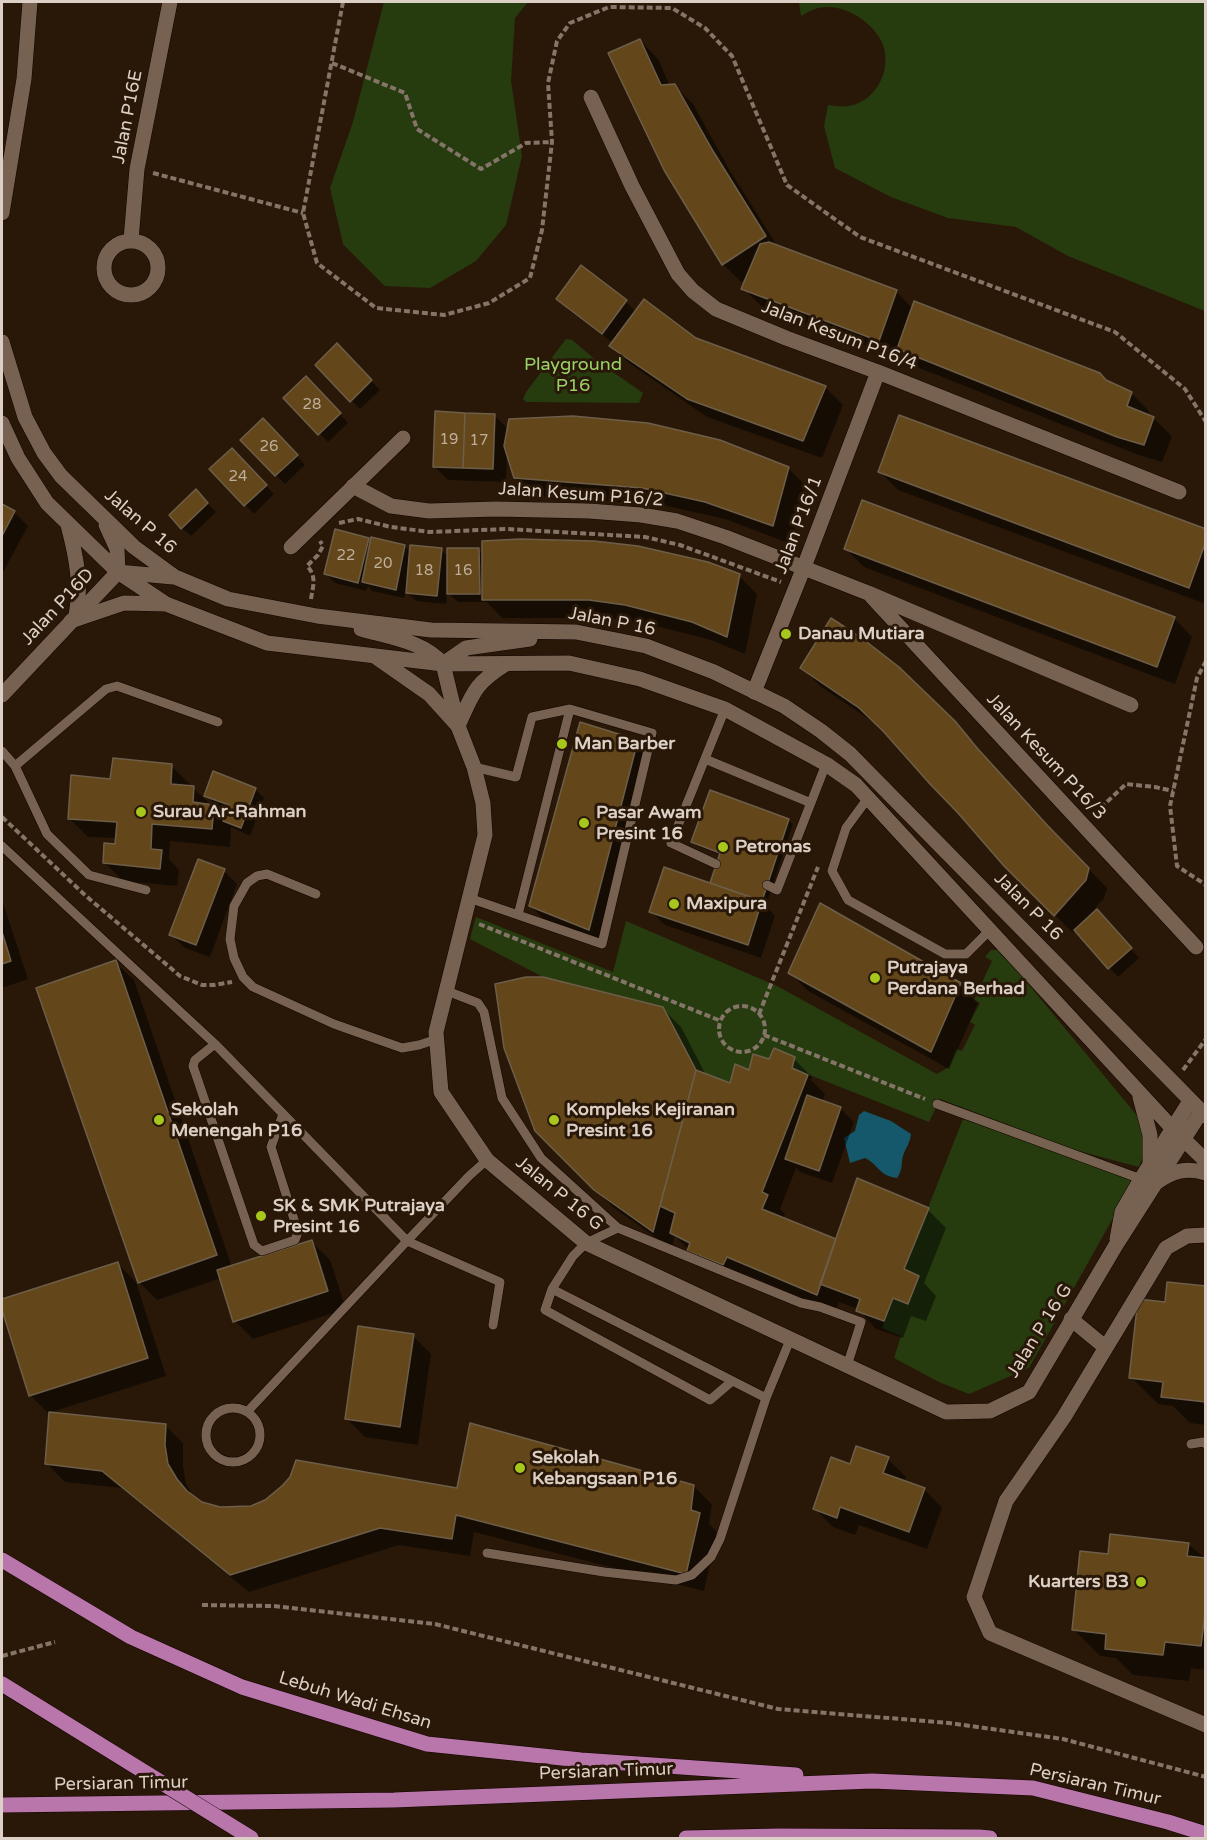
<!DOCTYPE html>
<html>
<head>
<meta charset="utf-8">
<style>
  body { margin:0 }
  #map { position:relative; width:1207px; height:1840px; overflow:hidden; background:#291808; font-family:"Varela Round",sans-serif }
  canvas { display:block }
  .frame { position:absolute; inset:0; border:3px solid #dcd0c6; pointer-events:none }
</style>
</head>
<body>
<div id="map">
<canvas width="1207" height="1840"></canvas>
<div class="frame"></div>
</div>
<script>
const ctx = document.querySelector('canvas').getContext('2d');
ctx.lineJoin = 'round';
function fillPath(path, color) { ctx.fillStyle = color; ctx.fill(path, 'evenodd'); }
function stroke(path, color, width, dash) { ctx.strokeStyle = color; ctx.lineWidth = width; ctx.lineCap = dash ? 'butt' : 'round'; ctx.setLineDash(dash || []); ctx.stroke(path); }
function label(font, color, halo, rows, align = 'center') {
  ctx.font = font + ' "Varela Round",sans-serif'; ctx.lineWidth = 6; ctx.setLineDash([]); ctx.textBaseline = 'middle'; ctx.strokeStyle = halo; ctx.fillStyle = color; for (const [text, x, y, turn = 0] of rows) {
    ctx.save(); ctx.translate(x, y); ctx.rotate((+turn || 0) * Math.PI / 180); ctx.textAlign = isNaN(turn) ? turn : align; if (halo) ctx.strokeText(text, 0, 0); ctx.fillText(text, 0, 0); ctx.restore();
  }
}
fillPath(new Path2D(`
  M384,2h144l-13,16 -4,63 11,75 -16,69 -30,36 -46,27 -45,-2 -42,-42 -13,-56 23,-66z
  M799,2h406v309l-137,-55 -52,-29 -68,-9 -57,-21 -56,-29 -11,-42 4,-21c9,1 18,3 28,-1 22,-8 34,-34 28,-56 -6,-22 -35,-42 -57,-41 -10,0 -18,4 -26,9z
  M566,339l6,1 25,21 46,32 -4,10 -113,-1 -3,-3 3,-7z
  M476,917l137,55 13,-51 151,65 160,88 12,-7 7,-18 6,2 13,-26 -5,-3 10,-19 -6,-3 18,-39 -7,-4 6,-7h8l17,19 123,149c4,17 7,33 0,49l-64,-17 -135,-51 -11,23 -137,-54 -18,-20 -5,11 -16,-5 -4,16 -14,-6 -5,19 -34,-13 -33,-63 -120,-30 -73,-38z
  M963,1119l112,40 61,18 -107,191 -60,26 -30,-12 -45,-24 7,-22 -19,-8 11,-30 15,5 11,-27 -15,-7z`), '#263c0f');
fillPath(new Path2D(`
  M864,1111l27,10 20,13c-1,9 -4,12 -7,19 -4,10 0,15 -7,25 -18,-2 -18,-13 -32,-20l-15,5 -6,-25 11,-7 4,-16z`), '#15586b');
fillPath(new Path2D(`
  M640,40l18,19 12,27h5l18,18 37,67 48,76 118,44 17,18 218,84 18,18 -1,5 5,2 19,18 -10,26 -26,-8 -219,-87 -17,-18 -3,9 -136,-52 -18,-18 4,-10 -6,4 -18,-18 -58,-95 -32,-63 -23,-52z
  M581,268l45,34 10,10 59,27 130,48 18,18 -21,53 -115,-41 -78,-54 -18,-18 2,-2 -42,-31 -13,-13z
  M337,346l43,44 -20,19 -43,-44z
  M306,378l42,45 -20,19 -43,-44z
  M494,415l15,15 279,38 18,18 -15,58 -66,-25 -63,-14 -128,-9 -19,-19 -8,-24 -1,29 -58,-2 -14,-14z
  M263,420l42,45 -20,19 -43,-44z
  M232,450l42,44 -20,20 -43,-45z
  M880,472l326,59v73l-308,-114z
  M196,491l20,21 -25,24 -9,-8z
  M2,505l12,7 14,14 -26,48z
  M368,539l4,4 32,3 7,7 30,-3 7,6 30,-6 5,5 256,21 18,18 -12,60 -34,-14 -67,-17 -36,-5h-106l-15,-16h-29l-11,-10 -1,12 -30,-3 -10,-10 -2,7 -32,-7 -4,-5 -2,5 -31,-8 -9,-9z
  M846,549l328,69 18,19 -17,47 -311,-117z
  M802,668l151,54 20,19 23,29 70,76 41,42 -3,10 -20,23 1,1 21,-2 33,38 -21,19 -42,-48 -3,4 -68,-68 -46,-53 -80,-86 -59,-40z
  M637,741l14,14 -49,188 -58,-24 -14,-13z
  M171,766l19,18 -1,4h4l33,31 3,-10 -14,-5 -9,-9 49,-6 9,9 -14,38 -19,-9 -1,20 -60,-6 -1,18 10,11 -2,16 -54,-5 -19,-19 12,-17 1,-7 -29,-1 -19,-19 42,-37z
  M788,820l5,4 -27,82 9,10 -14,42 -96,-33 -14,-14 60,-26 10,-30 -24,-9 -4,-4z
  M224,871l13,13 -27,73 -25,-9 -14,-14z
  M2,900l26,79 -26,9z
  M115,962l19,18 98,287 80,-25 18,18 16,49 -93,30 -18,-18 -14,-43 -64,22 -18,-18z
  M790,973l170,12 18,18 -29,66 -141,-78z
  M663,1009l18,18 25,48 25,10 39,-24 24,-2 18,18 -1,3 14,14 -3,8 18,6 14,14 -22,61 -32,-11 -4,-4 -16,41 5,5 -2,5 54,22 91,-31 18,18 -22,55 12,13 -10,25 -15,-5 -8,22 -27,-9 -18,-20 -19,-7 -4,10 -90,-38 -4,8 -34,-13 -32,-33 -3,13 -58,-41 -78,-78z
  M118,1264l18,18 30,94 -118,37 -18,-18 -28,-90v-5z
  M1206,1288v137l-16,-2 -17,-17 -15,-2 -27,-27 35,-73z
  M413,1336l18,18 -13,91 -53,-8 -18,-18z
  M165,1425l18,18v22l3,19 8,14 8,5 18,5 31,-1 208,-17 235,-4 18,19 -3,19 8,8 -13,59 -230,-59 -4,24 -71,-11 -150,47 -127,-104 -57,-6 -18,-18z
  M888,1459l18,18 -2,5 20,7 18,19 -15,41 -68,-24 -4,10 -22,-8 -18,-18 36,-43z
  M1188,1544l18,15v111l-15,-2 -2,13 -56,-6 -17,-17 -16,-2 -27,-27 36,-73z`), '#0007');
const building = new Path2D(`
  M640,39l21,46 14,-1 38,67 53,85 -44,29 -58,-95 -56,-117z
  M769,242l128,48 -18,51 -138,-52 19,-45z
  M581,265l46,35 -25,34 -46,-35z
  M644,299l52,39 130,48 -23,55 -116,-42 -78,-53z
  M914,301l186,72 6,7 26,12 -5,14 27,11 -10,28 -27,-8 -220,-88z
  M337,343l35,37 -22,22 -35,-37z
  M306,376l35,37 -23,22 -35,-37z
  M435,411l30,2 -2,55 -30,-1z
  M465,413l30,1 -2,55 -30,-1z
  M899,415l307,114v12l-17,47 -311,-116z
  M573,416l75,7 72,17 69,27 -16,59 -68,-24 -63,-14 -128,-10 -10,-32 5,-27z
  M263,418l35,37 -23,21 -35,-36z
  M232,448l35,37 -23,21 -35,-37z
  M196,489l12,14 -27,26 -12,-14z
  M862,500l313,117 -18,50 -313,-118z
  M2,504l13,7 -13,25z
  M335,529l34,9 -11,45 -34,-9z
  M371,537l34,8 -9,45 -34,-8z
  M520,539l74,2 44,5 70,16 32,12 -13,63 -35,-15 -67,-17 -36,-5h-107v-59z
  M410,545l32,3 -5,48 -31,-3z
  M447,548h32l1,46h-33z
  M831,618l32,21 36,28 56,54 23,28 70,77 41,42 -3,12 -32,36 -50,-50 -46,-53 -28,-29 -47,-53 -24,-23 -59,-40z
  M580,722l58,18 -49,190 -60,-24z
  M113,758l59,6 -1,20 23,2 -1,16 21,3 -2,24 -60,-5 -1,25 11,1 -2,19 -57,-6 1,-20 11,1 2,-22 -49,-3 3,-44 39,4z
  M213,771l43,17 -15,40 -18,-7 6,-16 -25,-9z
  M710,790l79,29 -27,82 -52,-18 10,-30 -29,-11z
  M198,859l27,10 -29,76 -27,-10z
  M664,867l98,34 -14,44 -99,-33z
  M820,903l141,80 -30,69 -143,-79z
  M1097,909l35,39 -24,21 -34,-39z
  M2,932l9,29 -9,3z
  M116,960l101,295 -79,28 -102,-295z
  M526,977h17l120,30 33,63 -43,162 -59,-42 -59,-59 -31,-83 -9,-64z
  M774,1048l21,9 -3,11 16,7 -46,117 6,3 -6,14 74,30 -19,56 -90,-38 -4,8 -36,-14 3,-8 -20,-10 5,-20 -15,-7 36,-136 34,13 5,-19 14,6 4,-16 16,5z
  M807,1095l34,12 -22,64 -34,-12z
  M857,1178l72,30 -25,61 15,7 -11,28 -15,-6 -9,23 -28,-10 4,-12 -40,-15z
  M312,1240l16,51 -95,31 -16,-52z
  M118,1262l30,96 -119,38 -27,-86v-11z
  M1167,1282l39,4v116l-45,-5 2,-15 -34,-4 9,-79 27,3z
  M358,1326l56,8 -14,93 -55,-8z
  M49,1412l117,12 -1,21 3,19 9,15 10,12 15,11 18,5 31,-1 14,-6 18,-15 7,-8 6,-17 161,28 13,-65 224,62 -3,25 9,3 -14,61 -230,-59 -4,24 -72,-11 -150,47 -128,-104 -57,-7z
  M856,1446l33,11 -6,16 42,15 -16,44 -69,-25 -3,11 -24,-9 18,-52 19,7z
  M1110,1534l79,9 -2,13 19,2v48l-5,40 -36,-4 -2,13 -58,-6 1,-15 -34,-4 8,-79 28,3z`);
fillPath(building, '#63471b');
stroke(building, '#6d5e49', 1.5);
const service = new Path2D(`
  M2,751l13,15 32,68 42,41 57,15
  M705,759l106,44
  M15,766l91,-77 11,-3 101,36
  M868,798l-22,30 -14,43 16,29 97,54h21l24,-24
  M2,846l213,198 192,197 93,41 -7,43
  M716,864l-45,-21 54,-134
  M767,885l10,5 49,-126
  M316,894l-49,-20 -10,2 -10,7 -13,23 -4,33 4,19 9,19 10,10 81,37 68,24 17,-3 18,-6
  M469,898l133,46 50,-211 -82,-24 -38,8 -16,60 -42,-10
  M518,915l52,-206
  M447,991l31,12 6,9 18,86 39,60 77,70 183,75 19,4 41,15 -14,44
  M215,1044l-20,16 -2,6 61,179 8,6 33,-11 3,-8 -27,-85 12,-33
  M937,1104l204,75
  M618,1228l-32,15 -13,13 -21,33 214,109 24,-58
  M552,1289l-7,21 165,90 21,-18
  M206 1435a27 27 0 1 1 54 0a27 27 0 1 1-54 0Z
  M247,1412l160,-171 62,-65 18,-16
  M1191,1444l12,-2 3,2
  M487,1553l117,19 72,8 16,-5 19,-18 9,-18 46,-141`);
const minor = new Path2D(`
  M591,97l41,89 46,88 15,17 23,18 70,29 92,34 301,120
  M131,240l6,-71 33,-167
  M104 268a27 27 0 1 1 54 0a27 27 0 1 1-54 0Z
  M353,486l38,20 38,5 67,-2 93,2 52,4 36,6 48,16 143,56 263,112
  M291,547l112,-109
  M872,597l324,350
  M443,664l15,62 16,41 9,36 2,32 -49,197 5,60 46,68 99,83 360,169 44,-1 39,-19 87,-147 85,-133
  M754,692l50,-125 74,-195
  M2,695l116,-123
  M1206,1235l-19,1 -21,12 -102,169 -58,84 -32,96 16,36 216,92
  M1117,1239l5,-27 19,-33 49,-78
  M1071,1319l34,28`);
const tertiary = new Path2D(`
  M2,213l22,-134 6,-77
  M2,342l23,75 19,36 17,23 73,71 41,30 53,22 89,17 114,14 145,2 70,14 68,26 70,34 37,25 29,23 356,362
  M2,423l16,35 29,45 71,69 48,32 101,39 176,21 126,-1 71,16 85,30 101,55 30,21 317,344 33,32
  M68,525c8,31 14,59 8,91
  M106,525l11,24 1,23 55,5
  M71,621l53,-18 42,1
  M361,629c28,8 62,12 82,35
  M376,657l53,37 29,32c15,-33 16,-42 48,-62
  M443,664l23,-16 64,-9
  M1140,1097l10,38v30
  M1157,1182c16,-11 29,-15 49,-9`);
const primary = new Path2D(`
  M2,1560l129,77 111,50 185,57 154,16 215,15
  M2,1805l392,-5 478,-19 161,7 135,34 38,12
  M686,1838l93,-2 200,1 11,1`);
stroke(service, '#110400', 10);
stroke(minor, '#110400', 16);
stroke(tertiary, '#110400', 16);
stroke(primary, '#110400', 16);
stroke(new Path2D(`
  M343,2l-40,211 14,50 59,45 68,7 45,-12 41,-25 12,-48 10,-88 -4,-59 9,-42 13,-18 39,-16 63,1 33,20 27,28 55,129 73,52 255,95 70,57 21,33
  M332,63l73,30 12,36 64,40 45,-26 26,-1
  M153,173l150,40
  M339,523l19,-4 33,8 39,5 77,-3 138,8 35,8 101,37
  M311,599c2,-13 6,-23 -4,-33l11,-11 5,-9 -3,-5
  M1206,661l-9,17 -27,128 7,60 29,19
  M1094,814l32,-30 29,3 18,4
  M2,817l84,79 94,80 22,9h12l18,-3
  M479,924l242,97
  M719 1029a23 23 0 1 1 46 0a23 23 0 1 1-46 0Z
  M759,1014l59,-147
  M764,1035l161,64
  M1183,1070l23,-31
  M202,1605l71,1 162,18 343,85 171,14 114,16 143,38
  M2,1656l53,-14`), '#847568', 4, [6, 3]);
stroke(service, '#776251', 9);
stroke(minor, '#776251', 15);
stroke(tertiary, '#776251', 15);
stroke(primary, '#b976ab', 15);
const primaryBridge = new Path2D(`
  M2,1684l249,154`);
stroke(primaryBridge, '#110400', 16, []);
stroke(primaryBridge, '#b976ab', 15);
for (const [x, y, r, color] of [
  [786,634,6,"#a8c71d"],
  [562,744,6,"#a8c71d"],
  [141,812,6,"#a8c71d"],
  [584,823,6,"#a8c71d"],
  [723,847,6,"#a8c71d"],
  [674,904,6,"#a8c71d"],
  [875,978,6,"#a8c71d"],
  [159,1120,6,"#a8c71d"],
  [554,1120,6,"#a8c71d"],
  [261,1216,6,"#a8c71d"],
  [520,1468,6,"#a8c71d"],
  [1141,1582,6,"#a8c71d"]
]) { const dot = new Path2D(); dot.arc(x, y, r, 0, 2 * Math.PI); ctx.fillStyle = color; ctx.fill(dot); stroke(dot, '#291808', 2); }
label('15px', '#beae9b', null, [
  ["28",312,405],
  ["19",449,440],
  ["17",479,441],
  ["26",269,447],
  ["24",238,477],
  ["22",346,556],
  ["20",383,564],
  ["18",424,571],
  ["16",463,571]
]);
label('18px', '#dcd0c6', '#291808', [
  ["Jalan P16E",128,117,-79],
  ["Jalan Kesum P16/4",839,336,21],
  ["Jalan Kesum P16/2",581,495,4],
  ["Jalan P 16",140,522,41],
  ["Jalan P16/1",799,525,-69],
  ["Jalan P16D",58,607,-47],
  ["Jalan P 16",612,622,11],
  ["Jalan Kesum P16/3",1046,757,47],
  ["Jalan P 16",1028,907,45],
  ["Jalan P 16 G",559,1194,39],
  ["Jalan P 16 G",1040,1331,-58],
  ["Lebuh Wadi Ehsan",355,1701,17],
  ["Persiaran Timur",606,1772,-2],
  ["Persiaran Timur",121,1784,-1],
  ["Persiaran Timur",1095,1785,13]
]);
label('18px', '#9ad269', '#291808', [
  ["Playground",573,365],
  ["P16",573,386]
]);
label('bold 18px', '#dcd0c6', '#291808', [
  ["Danau Mutiara",798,634],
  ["Man Barber",574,744],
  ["Surau Ar-Rahman",153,812],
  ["Pasar Awam",596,813],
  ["Presint 16",596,834],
  ["Petronas",735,847],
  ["Maxipura",686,904],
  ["Putrajaya",887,968],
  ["Perdana Berhad",887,989],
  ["Sekolah",171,1110],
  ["Menengah P16",171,1131],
  ["Kompleks Kejiranan",566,1110],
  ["Presint 16",566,1131],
  ["SK & SMK Putrajaya",273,1206],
  ["Presint 16",273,1227],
  ["Sekolah",532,1458],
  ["Kebangsaan P16",532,1479],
  ["Kuarters B3",1129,1582,"right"]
], 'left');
</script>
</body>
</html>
